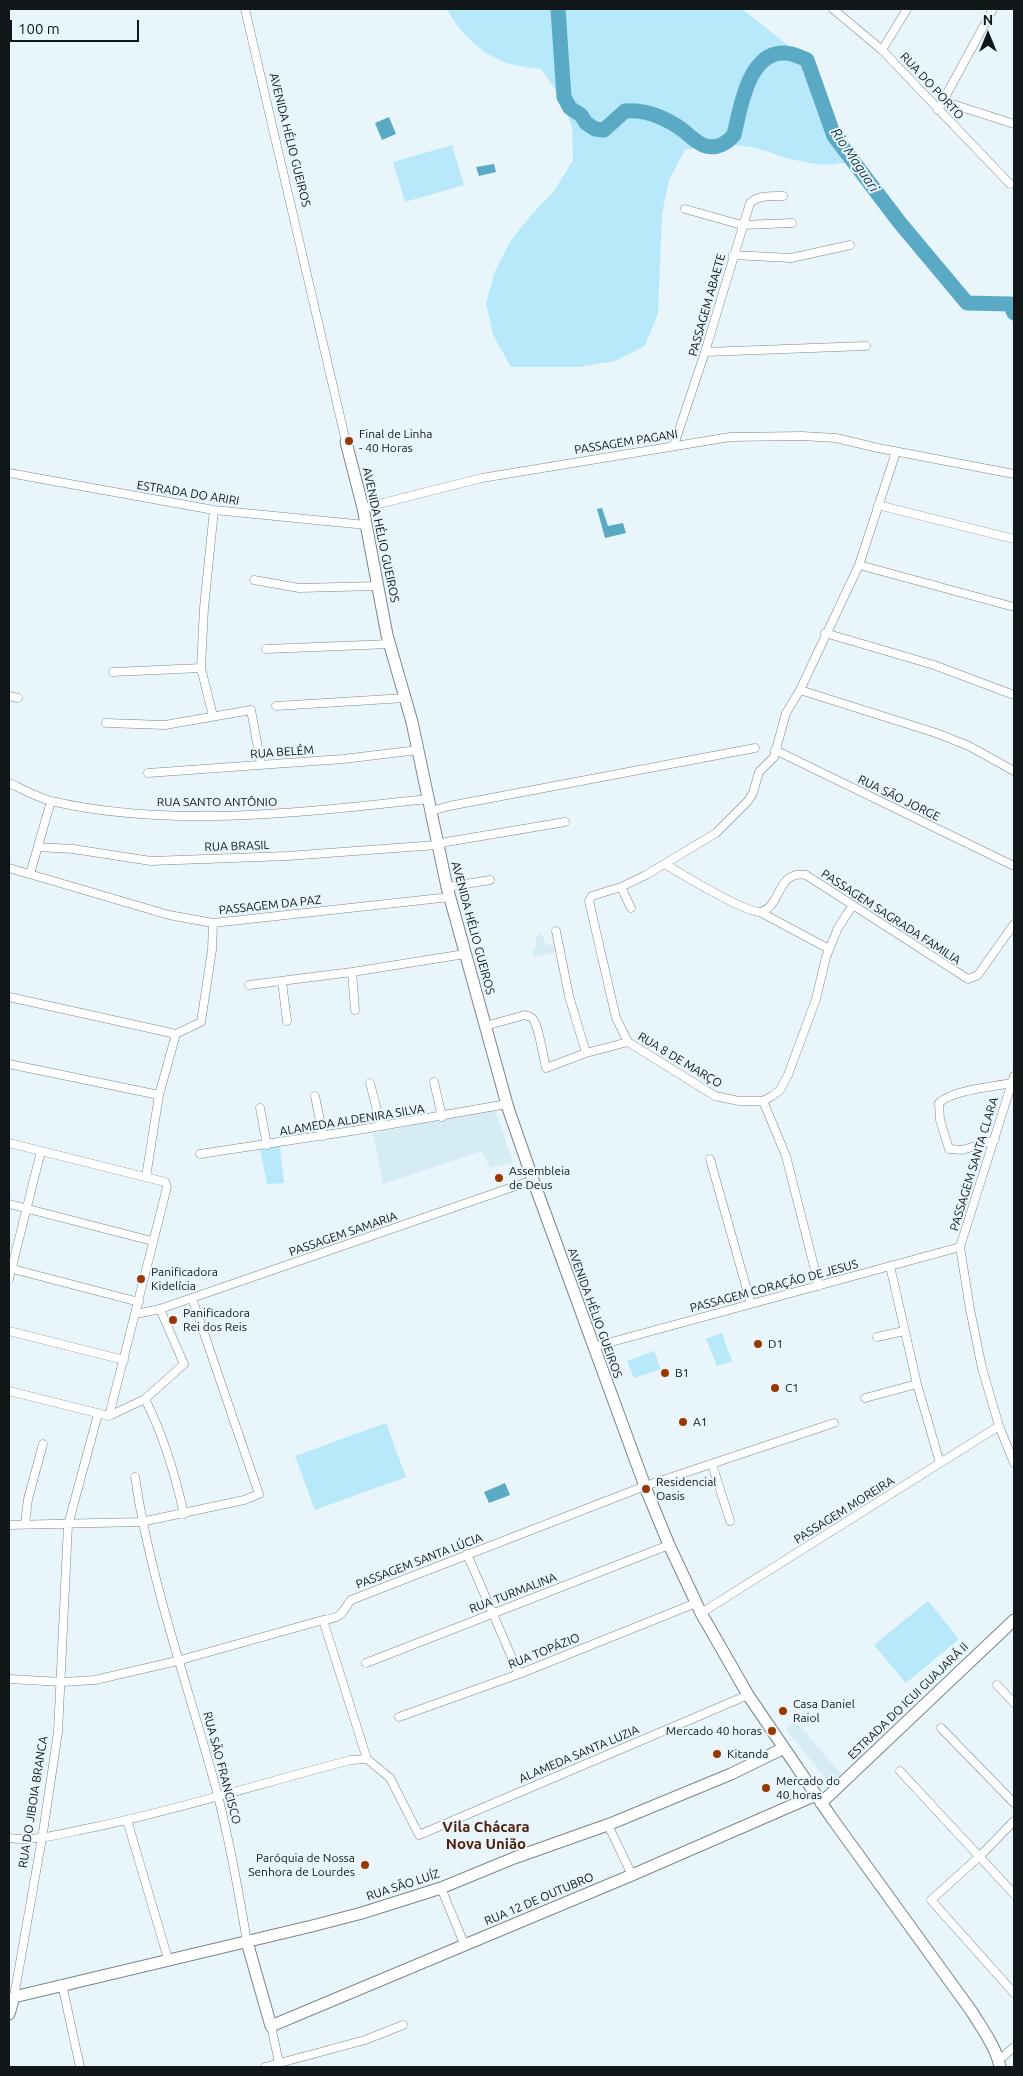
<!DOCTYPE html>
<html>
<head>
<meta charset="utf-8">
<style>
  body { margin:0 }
  #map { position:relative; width:1023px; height:2076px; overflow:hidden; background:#e8f6fb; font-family:Ubuntu,sans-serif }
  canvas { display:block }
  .frame { position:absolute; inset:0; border:10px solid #111618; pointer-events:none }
  .north { position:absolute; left:963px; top:10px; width:50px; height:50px; -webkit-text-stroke:4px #e8f6fb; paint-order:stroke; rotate:0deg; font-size:14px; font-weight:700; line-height:20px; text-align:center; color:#111618 }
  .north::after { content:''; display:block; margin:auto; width:18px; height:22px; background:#111618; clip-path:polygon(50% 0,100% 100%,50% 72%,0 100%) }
  .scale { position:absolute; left:10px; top:20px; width:129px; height:22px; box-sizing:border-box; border:2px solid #111618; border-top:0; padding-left:6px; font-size:15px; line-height:18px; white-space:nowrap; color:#111618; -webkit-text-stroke:4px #e8f6fb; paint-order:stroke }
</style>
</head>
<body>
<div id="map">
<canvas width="1023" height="2076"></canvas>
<div class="frame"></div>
<div class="north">N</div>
<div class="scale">100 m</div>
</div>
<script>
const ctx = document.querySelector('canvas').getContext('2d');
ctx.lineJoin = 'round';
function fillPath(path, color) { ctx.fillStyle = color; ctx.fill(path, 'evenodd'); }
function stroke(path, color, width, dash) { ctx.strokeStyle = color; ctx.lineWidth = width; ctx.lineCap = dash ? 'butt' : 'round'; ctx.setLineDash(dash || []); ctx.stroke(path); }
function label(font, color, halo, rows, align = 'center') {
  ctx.font = font + ' Ubuntu,sans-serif'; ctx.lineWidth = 4; ctx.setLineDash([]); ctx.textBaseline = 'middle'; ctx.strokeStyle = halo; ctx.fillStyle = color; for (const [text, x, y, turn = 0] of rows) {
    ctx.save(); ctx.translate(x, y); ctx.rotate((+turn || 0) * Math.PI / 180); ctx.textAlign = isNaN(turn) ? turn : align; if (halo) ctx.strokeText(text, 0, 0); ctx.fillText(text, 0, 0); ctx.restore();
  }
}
fillPath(new Path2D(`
  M541,933l5,11 8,2 3,6 -24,5v-7l4,-3 -2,-9z
  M495,1109l18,53 -23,6 -8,-17 -99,33 -10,-51z
  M796,1721l45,53 -11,10 -44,-55z`), '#d6ecf4');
fillPath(new Path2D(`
  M447,9h295l47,37 17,18 43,87 -4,12 -23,2 -33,-6 -32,-11 -35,-5 -37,7 -16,30 -7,34 -4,99 -13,33 -30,15 -35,6h-69l-18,-32 -7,-32 9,-32 15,-29 21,-27 23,-24 19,-31 -1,-33 -12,-31 -19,-27c-11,-2 -24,-3 -35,-6 -25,-10 -47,-30 -59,-54z
  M452,145l12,40 -59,17 -12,-40z
  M280,1146c1,13 3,25 4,37l-17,1 -7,-35z
  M722,1333l10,28 -15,5 -11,-27z
  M654,1351l7,18 -27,9 -7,-17z
  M386,1423l20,54 -91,33 -20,-54z
  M928,1601l31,38 -53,44 -32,-38z`), '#b7e9fb');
fillPath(new Path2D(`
  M389,117l7,17 -14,6 -7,-17z
  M494,164l2,8 -17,4 -3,-9z
  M602,508l6,18 15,-3 3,10 -21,5 -8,-29z
  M505,1483l5,12 -21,8 -5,-11z`), '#5baac5');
stroke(new Path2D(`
  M558,9l6,88 6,11 11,7 5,8 9,6 9,1 21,-19c20,-2 42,7 59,20 6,5 14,13 22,15 11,3 21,-3 28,-11 6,-25 14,-84 51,-82 7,0 15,4 22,7l27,76 66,87 67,80 43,1 4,9`), '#5baac5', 15);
const minor = new Path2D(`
  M245,9l101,433
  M833,9l49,41 128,134
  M882,50l25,-41
  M943,101l71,23
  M938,110l55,-101
  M685,209l57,16 50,-2
  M733,255l58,3 59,-13
  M705,352l161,-6
  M674,445l31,-93 45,-149c8,-8 23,-7 33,-7
  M9,473l205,37 152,15
  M878,505l136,34
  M363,508l119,-30 248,-41 72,-1 34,2 42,10 136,26
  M859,565l155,42
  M254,580l45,8 79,-2
  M825,633l109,32 80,30
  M266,649l124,-5
  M113,672l88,-4
  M800,690l136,43 33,13 45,25
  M9,696l9,2
  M276,706l129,-8
  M213,716l-12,-48 3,-60 10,-98
  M106,723l59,2 86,-15 10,54
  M775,750l239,116
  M148,773l195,-14 75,-9
  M9,783c13,6 28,14 42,18 121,28 255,11 377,-2
  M431,811l18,-5 306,-58
  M38,847l35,2 78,12 136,-5 150,-11 9,-3 119,-20
  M665,864c18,11 77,47 95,48l69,37
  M9,868l160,47 44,8 237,-26
  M30,874l21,-73
  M447,887l43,-7
  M621,887l10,21
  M760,912c22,-5 16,-42 46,-37l162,104 10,-4 36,-51
  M556,931l13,65 17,57
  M352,972l3,38
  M282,982l5,39
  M249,985l103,-13 113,-18
  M9,997l167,37
  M485,1026l40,-11c2,1 5,1 7,3 7,7 11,39 14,50l40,-15 42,-11 87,54 24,5h24l9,-5 8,-6 8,-15 28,-76 10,-42 12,-29 15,-23
  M628,1042l-12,-24 -27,-117 3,-5 29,-9 25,-12 70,-42 32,-32 5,-8 6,-21 15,-15 12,-44 14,-23 59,-125 37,-113
  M9,1064l150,31
  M1014,1076l-54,171 10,62 12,59 17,58 15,37
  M434,1082l8,35
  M370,1083l11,43
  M315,1096l8,40
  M763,1101l23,55 33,130
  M260,1108l7,37
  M995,1140l-33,10 -13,-1 -9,-29 -1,-17c13,-13 53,-16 72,-20
  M9,1143l156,39 2,5 -58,229
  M200,1154l158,-24 149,-26
  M710,1159l41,145
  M146,1177l13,-82 17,-61 25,-12 11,-72 1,-27
  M9,1204l143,37
  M890,1266l27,118 23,79
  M9,1268l130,34
  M9,1279l32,-128
  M136,1314l24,-5 373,-129
  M9,1331l115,29
  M877,1337l27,-6
  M593,1347l367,-100
  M9,1391l100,25 36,-17 39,-35 -24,-55
  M865,1398l52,-14
  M145,1399c19,37 30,75 39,115
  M712,1464l18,57
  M135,1477c16,109 55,213 83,319 12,48 21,97 29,146
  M25,1524l3,-25 15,-55
  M9,1525l132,-3 103,-22 15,-6 -67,-196
  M467,1554l52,120
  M701,1613l298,-187
  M323,1620l44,139 23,19 29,57 329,-140
  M366,1663l303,-118
  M9,1679l53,3 33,-2 82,-19 146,-41c20,-2 18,-7 28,-20l294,-114 189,-63
  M997,1685l17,18
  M399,1717l120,-43 177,-71
  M941,1728l73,75
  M900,1771l114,123
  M127,1820l41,139
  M1014,1821l-34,35 -49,44 83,93
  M608,1825l24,50
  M9,1838c29,4 58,-6 86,-11 87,-18 170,-45 256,-67l16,-1
  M441,1888l24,58
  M62,1984l18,83
  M14,1997l29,-165 15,-100 10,-207 30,-111
  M271,2026l9,41
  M999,2060l15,-13
  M265,2067l100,-27 38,-15`);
const secondary = new Path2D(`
  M346,442l17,66 24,127 25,87 35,165 61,221 25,72 113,309 23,56 32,68 47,82 83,122 141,195c11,18 24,35 28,55
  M821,1803l193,-183
  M247,1942l24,84 361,-151 184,-80
  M9,2014l5,-17 4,-1 294,-70 50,-13 79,-25 73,-30 96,-34 121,-50 53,-26`);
stroke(minor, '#7a868a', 9);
stroke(secondary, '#7a868a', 13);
stroke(minor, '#fff', 8);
stroke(secondary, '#fff', 11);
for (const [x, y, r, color] of [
  [349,441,5,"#9b3700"],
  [499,1178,5,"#9b3700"],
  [141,1279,5,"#9b3700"],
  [173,1320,5,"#9b3700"],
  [758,1344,5,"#9b3700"],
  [665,1373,5,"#9b3700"],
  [775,1388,5,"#9b3700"],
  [683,1422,5,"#9b3700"],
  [646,1489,5,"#9b3700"],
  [783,1711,5,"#9b3700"],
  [772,1731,5,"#9b3700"],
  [717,1754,5,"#9b3700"],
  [766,1788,5,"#9b3700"],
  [365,1865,5,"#9b3700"]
]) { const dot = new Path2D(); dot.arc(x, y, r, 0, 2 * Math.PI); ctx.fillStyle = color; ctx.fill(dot); stroke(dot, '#e8f6fb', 2); }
label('12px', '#111618', '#e8f6fb', [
  ["RUA DO PORTO",932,86,47],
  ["AVENIDA HÉLIO GUEIROS",290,140,76],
  ["PASSAGEM ABAETE",707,305,-74],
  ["PASSAGEM PAGANI",626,442,-9],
  ["ESTRADA DO ARIRI",188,493,9],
  ["AVENIDA HÉLIO GUEIROS",381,535,78],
  ["RUA BELÉM",282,752,-4],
  ["RUA SÃO JORGE",899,798,26],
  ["RUA SANTO ANTÔNIO",217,802],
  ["RUA BRASIL",237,846,-2],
  ["PASSAGEM DA PAZ",270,905,-6],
  ["PASSAGEM SAGRADA FAMILIA",891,917,33],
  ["AVENIDA HÉLIO GUEIROS",473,928,75],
  ["RUA 8 DE MARÇO",680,1060,31],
  ["ALAMEDA ALDENIRA SILVA",352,1120,-9],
  ["PASSAGEM SANTA CLARA",974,1164,-73],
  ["PASSAGEM SAMARIA",343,1234,-19],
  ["PASSAGEM CORAÇÃO DE JESUS",774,1286,-15],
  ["AVENIDA HÉLIO GUEIROS",595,1313,70],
  ["PASSAGEM MOREIRA",844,1510,-32],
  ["PASSAGEM SANTA LÚCIA",419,1561,-21],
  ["RUA TURMALINA",513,1593,-21],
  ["RUA TOPÁZIO",544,1651,-22],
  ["ESTRADA DO ICUI GUAJARÁ II",908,1701,-44],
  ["ALAMEDA SANTA LUZIA",579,1754,-23],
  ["RUA SÃO FRANCISCO",222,1768,75],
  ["RUA DO JIBOIA BRANCA",33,1802,-81],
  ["RUA SÃO LUÍZ",403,1885,-18],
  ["RUA 12 DE OUTUBRO",539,1899,-23]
]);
label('12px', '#111618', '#e8f6fb', [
  ["Final de Linha",359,434],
  ["- 40 Horas",359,448],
  ["Assembleia",509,1171],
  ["de Deus",509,1185],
  ["Panificadora",151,1272],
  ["Kidelícia",151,1286],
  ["Panificadora",183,1313],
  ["Rei dos Reis",183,1327],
  ["D1",768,1344],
  ["B1",675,1373],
  ["C1",785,1388],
  ["A1",693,1422],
  ["Residencial",656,1482],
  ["Oasis",656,1496],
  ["Casa Daniel",793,1704],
  ["Raiol",793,1718],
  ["Mercado 40 horas",762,1731,"right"],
  ["Kitanda",727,1754],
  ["Mercado do",776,1781],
  ["40 horas",776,1795],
  ["Paróquia de Nossa",355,1858,"right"],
  ["Senhora de Lourdes",355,1872,"right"]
], 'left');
label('italic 14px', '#0f3541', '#e8f6fb', [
  ["Rio Maguari",855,160,56]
]);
label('bold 15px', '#4d1d07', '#e8f6fb', [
  ["Vila Chácara",486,1827],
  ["Nova União",486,1844]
]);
</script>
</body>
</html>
